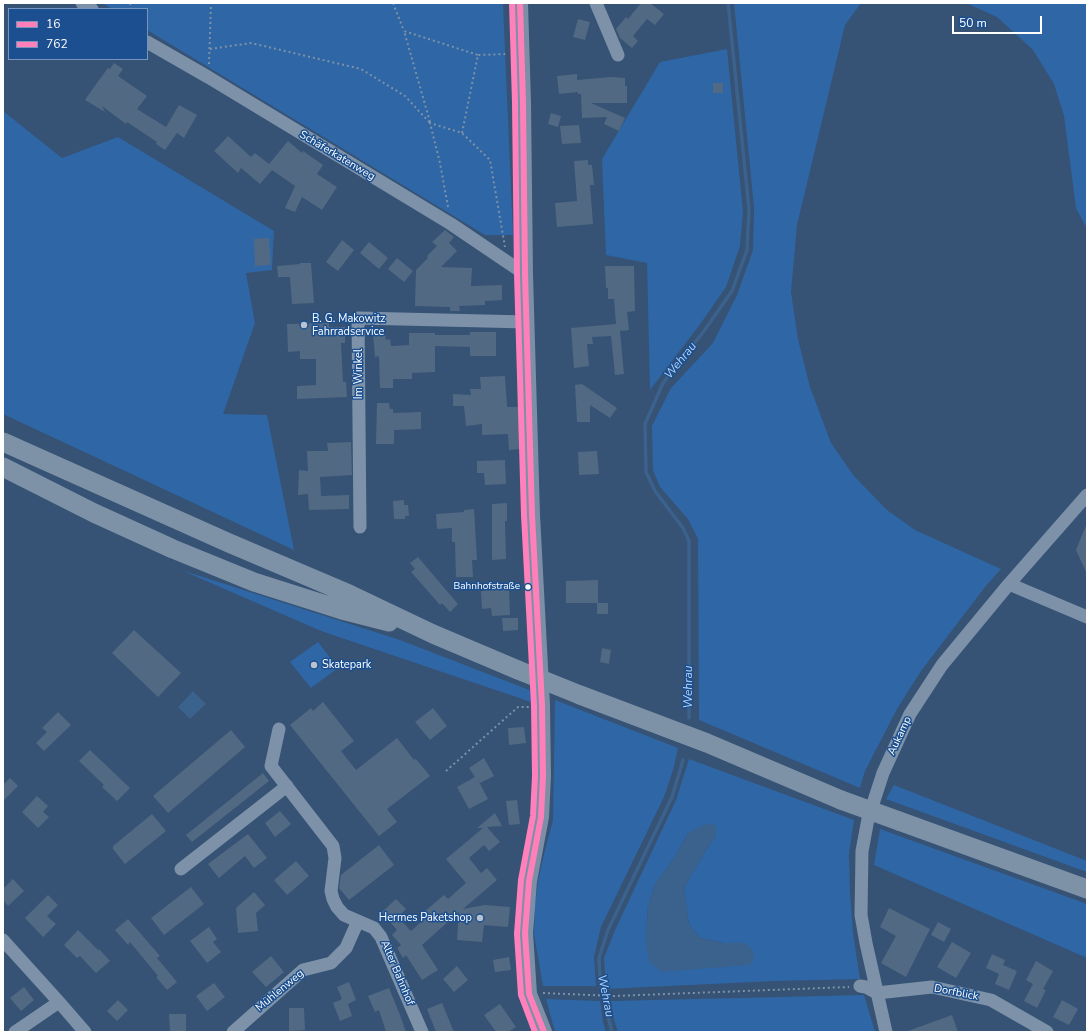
<!DOCTYPE html>
<html>
<head>
<meta charset="utf-8">
<style>
  body { margin:0 }
  #map { position:relative; width:1090px; height:1035px; overflow:hidden; background:#365274; font-family:"Nunito Sans",sans-serif }
  canvas { display:block }
  .frame { position:absolute; inset:0; border:4px solid #fff; pointer-events:none }
  .legend { position:absolute; left:8px; top:8px; width:140px; height:52px; box-sizing:border-box; background:#1b4f8f; border:1px solid #7695bc; margin:0; padding:5px 7px; list-style:none; font-size:12px; color:#fff }
  .legend li { display:flex; align-items:center; gap:8px; height:20px }
  .legend b { width:20px; border:1px solid #7695bc }
  .scale { position:absolute; left:952px; top:16px; width:90px; height:18px; box-sizing:border-box; border:2px solid #fff; border-top:0; padding-left:5px; font-size:12px; line-height:14px; white-space:nowrap; color:#fff; -webkit-text-stroke:3px #1b4f8f; paint-order:stroke }
</style>
</head>
<body>
<div id="map">
<canvas width="1090" height="1035"></canvas>
<div class="frame"></div>
<ul class="legend">
<li><b style="height:5px;background:#ff80b9"></b>16</li>
<li><b style="height:5px;background:#ff80ba"></b>762</li>
</ul>
<div class="scale">50 m</div>
</div>
<script>
const ctx = document.querySelector('canvas').getContext('2d');
ctx.lineJoin = 'round';
function fillPath(path, color) { ctx.fillStyle = color; ctx.fill(path, 'evenodd'); }
function stroke(path, color, width, dash) { ctx.strokeStyle = color; ctx.lineWidth = width; ctx.lineCap = dash ? 'butt' : 'round'; ctx.setLineDash(dash || []); ctx.stroke(path); }
function label(font, color, halo, rows, align = 'center') {
  ctx.font = font + ' "Nunito Sans",sans-serif'; ctx.lineWidth = 3; ctx.setLineDash([]); ctx.textBaseline = 'middle'; ctx.strokeStyle = halo; ctx.fillStyle = color; for (const [text, x, y, turn = 0] of rows) {
    ctx.save(); ctx.translate(x, y); ctx.rotate((+turn || 0) * Math.PI / 180); ctx.textAlign = isNaN(turn) ? turn : align; if (halo) ctx.strokeText(text, 0, 0); ctx.fillText(text, 0, 0); ctx.restore();
  }
}
fillPath(new Path2D(`
  M102,3h401l10,232h-28l-338,-205v-21h-35z
  M734,3h127l-16,22 -48,200 -6,67 7,47 12,48 21,56 23,33 33,34 28,20 86,39 -16,18 -64,84 -24,38 -32,62 -5,17 -161,-68 -1,-181 -10,-20 -28,-32 -7,-17 -1,-44 19,-38 42,-45 24,-48 16,-45 1,-42z
  M966,3h121v226l-11,-21 -12,-92 -10,-32 -21,-34 -36,-33z
  M727,49l16,163 -3,34 -14,41 -25,36 -51,67 -3,-127 -41,-8 -4,-96 58,-97z
  M3,111l59,47 56,-21 156,94 -2,39 -26,3 9,50 -32,91 44,1 27,135 -291,-136z
  M181,570l219,70 132,51 2,12 -213,-72z
  M318,642l20,26 -27,20 -21,-26z
  M555,700l123,48 -4,19 -10,30 -63,130 -7,30 2,29h-53l-9,-52 1,-30 3,-23 6,-27 9,-34z
  M689,759l165,61 -5,34 1,39 3,40 7,46 -85,2 -169,8 -2,-31 11,-28 61,-130zM688,833l28,3 -6,8 -16,26 -10,18 5,37 11,13 23,5h23l-99,6 -1,-14 2,-29 7,-22 20,-27z
  M894,785l193,76v11l-201,-73z
  M880,829l207,75v54l-213,-93z
  M864,995l11,37h-257l-4,-12 -3,-19z
  M546,999l54,2 3,21 3,10h-50l-3,-7z`), '#2f66a5');
fillPath(new Path2D(`
  M193,691l13,13 -16,15 -12,-12z
  M705,824l11,1v11l-6,8 -16,26 -10,18 5,37 11,13 23,5h23l8,9 -1,10 -5,3 -86,7 -12,-9 -3,-14 -1,-14 2,-29 7,-22 20,-27 13,-24z`), '#3b618d');
stroke(new Path2D(`
  M689,718v-177l-6,-13 -28,-37 -9,-19 -1,-48 18,-41 41,-52 28,-40 15,-41 2,-41 -21,-206
  M612,1032l-4,-16 -8,-34 -1,-24 9,-28 64,-133 11,-37`), '#3b618d', 3.5);
fillPath(new Path2D(`
  M641,3h9l14,11 -9,11 -8,-6 -14,17 5,5 -6,7 -12,-10 -4,-9 10,-12 2,2z
  M578,19l12,3 -5,18 -12,-3z
  M114,63l9,6 -5,7 29,20 -10,13 29,18 13,-22 18,10 -13,23 -7,-5 -12,17 -9,-6 1,-2 -30,-20 -1,2 -24,-18 3,6 -20,-12 9,-13 14,-19 2,1z
  M577,74v6l34,-3 14,1v8h2v17h-36l34,15 -6,13 -15,-7 3,-7 -25,1 -1,-24h-3v-2l-19,2 -2,-18z
  M713,83h10v10h-10z
  M551,113l10,3 -3,11 -10,-3z
  M579,125l2,18 -19,1 -2,-18z
  M228,136l23,21 4,-4 14,11 19,-23 14,12 1,-2 20,14 -6,9 20,13 -15,23 -20,-13 -7,15 -10,-4 10,-22 -23,-16 -12,14 -19,-16 -3,5 -24,-22z
  M588,160v5h4l2,20h-4l3,39 -36,3 -2,-24 22,-2 -3,-40z
  M445,230l9,7 -5,6 8,8 -16,16 31,1 -1,18 31,-1v15l-17,1v4l-26,1 1,5h-10v-4l-35,-1 1,-36 12,-12 -1,-2 10,-10 -5,-4z
  M266,238h3l2,27 -16,1 -1,-27z
  M342,240l12,10 -16,21 -12,-9z
  M369,242l19,16 -9,11 -19,-16z
  M397,258l16,13 -9,11 -16,-13z
  M300,263h11l3,40 -22,1 -2,-27h-12l-1,-11 23,-2z
  M605,266h29l1,45 -8,1 2,18 -9,1 4,43 -9,1 -4,-39 -19,1 1,7h-6l2,22 -15,2 -3,-40 45,-4 -2,-25h-6v-11h-2z
  M329,323v4h16v16h-4l2,39h3l1,15 -50,2v-13l19,-1v-26h-16v-8l-12,1 -1,-28z
  M470,332h26v24h-26v-9l-35,-1v26l-23,1v6h-19v9h-13l-1,-32 -4,1 -2,-23 12,-1 1,7 4,-1 1,7 18,-1v-12h26v2h35z
  M505,376l2,31h12l2,42 -12,1 -1,-16 -26,1v-11l-16,2 -2,-20h-11v-12l18,1 -1,-6h11l-1,-12z
  M582,384l35,24 -7,10 -20,-13v17h-13l-2,-37z
  M377,403h12l1,6h3v4l28,-1v17l-27,1v14h-18z
  M351,442l1,33 -32,2 1,19 28,-1v14l-40,1 -1,-16 -10,1 1,-25 9,1 -1,-20h21l-1,-8z
  M597,451l2,23 -20,1 -1,-23z
  M505,460l1,24 -21,1 -1,-12h-7v-12z
  M404,500v5h4l1,11h-4v3h-11l-1,-18z
  M507,503v18h-2l1,38 -14,1v-56z
  M474,509l3,51h-5l1,17h-17l-1,-35h-3v-14l-15,1 -1,-15 28,-2v-2z
  M1087,523v51l-11,-24z
  M418,557l40,47 -8,8 -8,-9 -2,2 -29,-33 4,-3 -5,-6z
  M598,580v23h-32v-22z
  M509,589l1,26 -18,1 -1,-8 -9,1 -1,-18z
  M597,603h11v11h-11z
  M502,618h16v12l-15,1z
  M134,630l47,43 -23,24 -46,-44z
  M602,648l9,2 -2,14 -9,-2z
  M323,702l31,39 -13,10 15,19 41,-32 17,22 2,-1 14,17 -43,33 10,13 -18,14 -89,-111 21,-17 2,3z
  M433,708l14,18 -17,14 -15,-18z
  M58,712l13,13 -27,26 -8,-8 11,-11 -5,-4z
  M524,727l2,16 -17,2 -1,-17z
  M231,730l14,17 -77,66 -15,-17z
  M90,750l40,38 -13,13 -15,-14 2,-2 -25,-24z
  M484,758l10,18 -14,7 -3,-5 11,21 -19,10 -12,-22 18,-10 -6,-9z
  M263,773l6,8 -77,61 -6,-7z
  M10,778l8,8 -15,15v-16z
  M37,796l11,10 -5,6 6,5 -11,11 -16,-16z
  M517,800l3,24 -11,1 -3,-24z
  M280,811l11,13 -16,13 -10,-14z
  M495,813l7,13 -15,1 13,15 -11,9 -5,-6 -15,13 12,15 6,-5 10,12 -34,29 22,-4 25,2 -2,20 -24,-2 -2,17 -25,-2 2,-28 -37,33 16,25 -16,10 -16,-25 -3,3 -6,-10 4,-3 -9,-10 5,-5 -15,-18 14,-13 10,10 -8,8 13,14 17,-15 -4,-4 20,-17 4,4 18,-16 -20,-24 37,-31h-6z
  M152,814l14,17 -41,33 -12,-15v-3z
  M248,834l19,24 -13,10 -9,-12 -26,22 -11,-14z
  M379,845l15,20 -45,35 -10,-12 2,-13z
  M296,861l13,15 -22,19 -13,-15z
  M13,879l11,12 -16,15 -5,-6v-11z
  M191,887l13,17 -40,31 -13,-17z
  M254,892l11,13 -9,8 2,18 -20,2 -2,-25z
  M48,895l10,10 -11,11 9,8 -13,13 -18,-19z
  M889,908l41,21 -24,48 -25,-14 15,-27 -16,-9z
  M128,919l32,37 -3,2 20,24 -10,8 -11,-13 2,-1 -28,-34 -2,3 -13,-15z
  M938,922l13,7 -7,13 -13,-7z
  M209,927l8,12 -4,3 8,10 -14,11 -17,-22z
  M78,930l20,20 1,-1 11,12 -14,12 -16,-17 -3,2 -13,-13z
  M952,942l19,11 -15,25 -19,-11z
  M992,954l13,6 -2,5 14,6 -8,19 -14,-6 4,-10 -13,-6z
  M271,956l13,16 -18,15 -14,-15z
  M509,957l2,13 -16,2 -2,-12z
  M1036,961l17,10 -10,18 3,1 -9,18 -13,-7 9,-17 -7,-4z
  M457,966l11,14 -14,12 -11,-13z
  M349,982l7,18 -8,4 4,12 -12,5 -7,-18 9,-4 -5,-12z
  M214,983l11,14 -18,14 -11,-15z
  M24,987l10,13 -13,11 -11,-13z
  M389,988l11,27 6,17h-20l-7,-22 -4,2 -7,-16z
  M118,1000l10,10 -11,11 -10,-10z
  M1062,1000l16,9 -9,16 -16,-8z
  M442,1003l12,29h-18l-9,-23z
  M500,1004l16,23 -8,5h-12l-12,-17z
  M289,1008h15l1,22 -16,1z
  M169,1014h17v18h-16z
  M952,1015l6,17h-50v-1z`), '#526984');
stroke(new Path2D(`
  M130,3l1,6
  M393,3l11,28
  M210,49l41,-6 110,26 44,27 25,27
  M209,64l2,-61
  M430,122l-26,-91 74,24
  M462,133l16,-78 29,-1
  M448,207l-8,-44 -10,-40 32,10 28,27 15,87
  M446,771l72,-64h11
  M543,993l71,3 235,-9`), '#7d92a8', 2, [2, 3]);
stroke(new Path2D(`
  M82,3l10,6
  M596,3l22,52
  M147,42l61,35 243,147 74,50
  M360,527l-2,-209 169,4
  M1009,584l78,33
  M279,729l-8,37 62,80 2,12 -4,33 2,8 4,8 7,8 30,13 7,9 41,95
  M181,869l106,-83
  M3,940l56,62 26,30
  M860,986l6,1 11,6 55,-6 59,13 56,32
  M15,1032l44,-30
  M233,1032l70,-62 28,-7 15,-15 12,-27
  M886,1032l-20,-89 -5,-28 1,-64 6,-32 15,-46 27,-59 32,-49 67,-81 78,-89`), '#7d92a8', 13);
stroke(new Path2D(`
  M520,3l3,100 2,171 7,241 10,190 1,71 -2,41 -12,64 -4,52 4,61 15,38`), '#7d8ea7', 16);
stroke(new Path2D(`
  M3,442l226,101 120,51 84,40 85,36
  M3,467l91,46 79,36 81,33 88,28 47,12
  M580,695l127,48 134,57
  M899,821l188,68`), '#7e92a7', 19);
stroke(new Path2D(`
  M518,670l62,25
  M841,800l58,21`), '#7e92a7', 19);
stroke(new Path2D(`
  M520,3l3,100 2,171 7,241 10,190 1,71 -2,41 -12,64 -4,52 4,61 15,38`), '#ff80b9', 6);
stroke(new Path2D(`
  M512,3l3,100 2,171 7,241 10,190 1,71 -2,40 -12,64 -4,54 4,61 14,37`), '#ff80ba', 6);
for (const [x, y, r, color] of [
  [304,325,4,"#b9c2ce"],
  [528,587,3.5,"#fff"],
  [314,665,4,"#b9c2ce"],
  [480,918,4,"#b9c2ce"]
]) { const dot = new Path2D(); dot.arc(x, y, r, 0, 2 * Math.PI); ctx.fillStyle = color; ctx.fill(dot); stroke(dot, '#1b4f8f', 1.5); }
label('10px', '#fff', '#1b4f8f', [
  ["Bahnhofstraße",520,587]
], 'right');
label('11px', '#fff', '#1b4f8f', [
  ["Schäferkatenweg",337,156,31],
  ["Im Winkel",359,374,-90],
  ["Aukamp",900,736,-65],
  ["Alter Bahnhof",397,973,67],
  ["Mühlenweg",280,991,-40],
  ["Dorfblick",956,993,11]
]);
label('11px', '#fff', '#1b4f8f', [
  ["B. G. Makowitz",312,319],
  ["Fahrradservice",312,332],
  ["Skatepark",322,665],
  ["Hermes Paketshop",472,918,"right"]
], 'left');
label('italic 12px', '#b5d3f5', '#1b4f8f', [
  ["Wehrau",681,361,-51],
  ["Wehrau",689,687,-90],
  ["Wehrau",605,996,79]
]);
</script>
</body>
</html>
